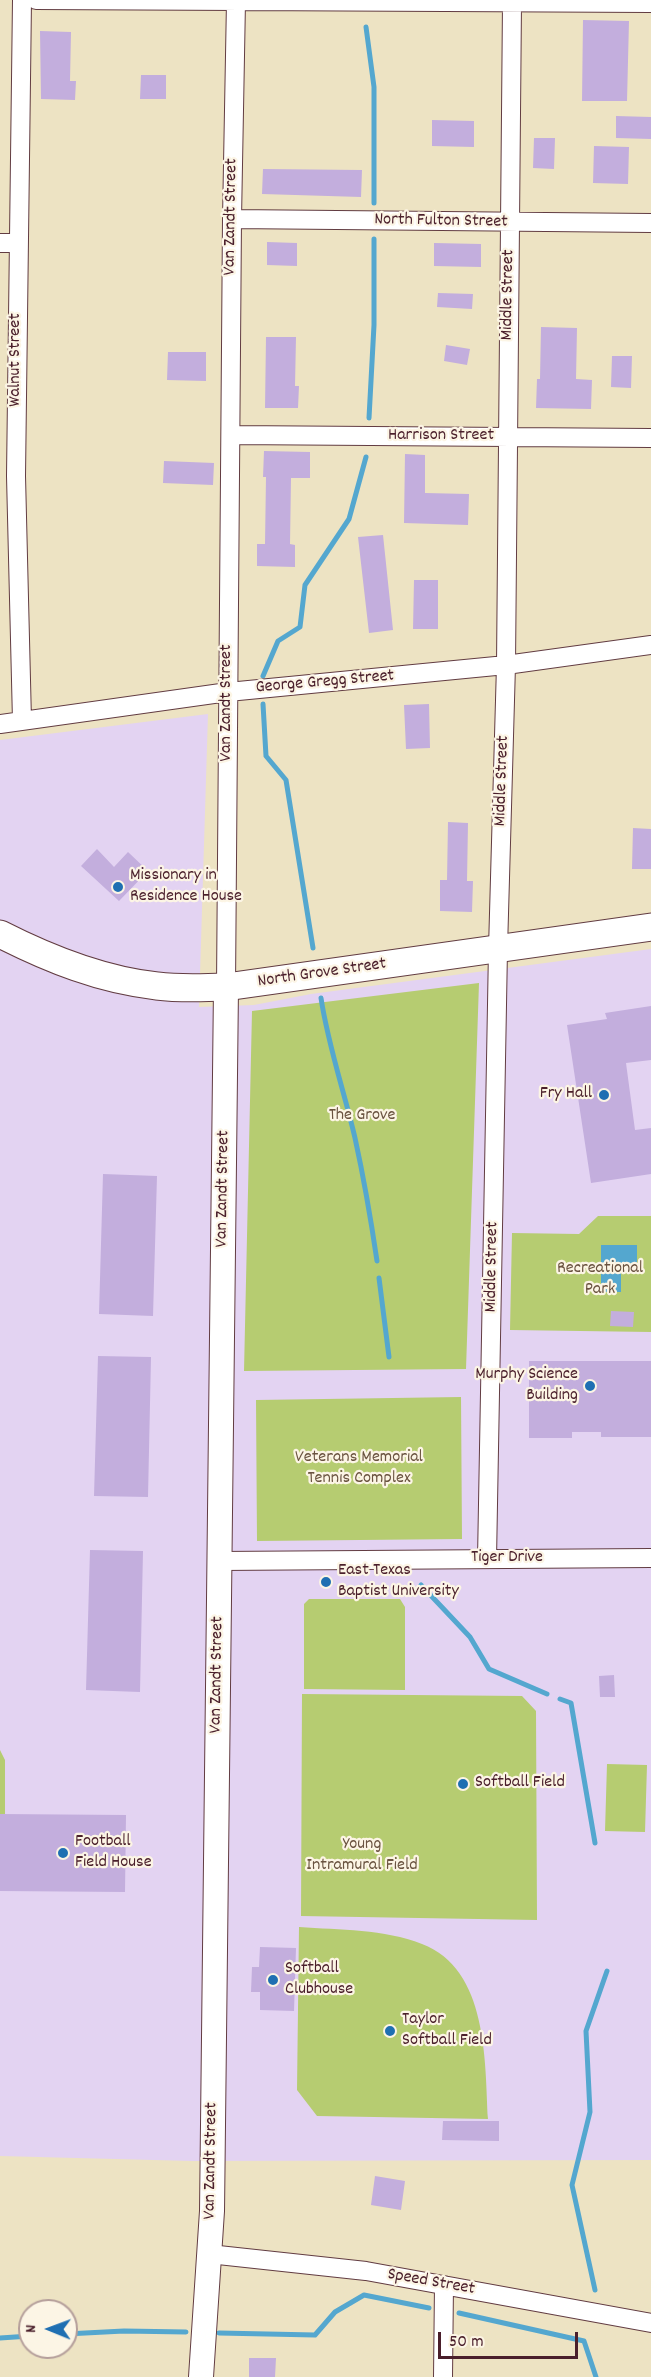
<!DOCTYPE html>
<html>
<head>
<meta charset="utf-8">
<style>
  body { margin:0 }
  #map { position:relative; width:651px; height:2377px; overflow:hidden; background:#ede3c3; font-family:Dekko,sans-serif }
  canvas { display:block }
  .north { position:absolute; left:18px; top:2299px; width:60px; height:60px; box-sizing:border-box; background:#fcf5e5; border:2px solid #b59f9b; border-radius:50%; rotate:271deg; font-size:16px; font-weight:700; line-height:24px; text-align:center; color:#4a1f2b }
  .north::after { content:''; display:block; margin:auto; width:21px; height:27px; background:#1f6fb2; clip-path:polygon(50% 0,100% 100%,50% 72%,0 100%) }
  .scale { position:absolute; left:438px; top:2332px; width:140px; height:27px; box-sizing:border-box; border:3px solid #4a1f2b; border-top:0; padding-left:8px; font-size:18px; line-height:21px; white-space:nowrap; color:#4a1f2b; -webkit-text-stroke:4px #fcf5e5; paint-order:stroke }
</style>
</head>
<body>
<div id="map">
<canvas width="651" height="2377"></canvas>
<div class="north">N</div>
<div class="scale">50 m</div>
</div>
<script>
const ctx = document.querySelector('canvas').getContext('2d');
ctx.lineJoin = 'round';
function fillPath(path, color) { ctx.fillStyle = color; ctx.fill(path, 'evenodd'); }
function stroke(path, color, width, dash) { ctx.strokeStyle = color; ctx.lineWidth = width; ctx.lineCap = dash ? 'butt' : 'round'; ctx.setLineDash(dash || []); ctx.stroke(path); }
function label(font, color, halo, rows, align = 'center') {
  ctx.font = font + ' Dekko,sans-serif'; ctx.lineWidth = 4.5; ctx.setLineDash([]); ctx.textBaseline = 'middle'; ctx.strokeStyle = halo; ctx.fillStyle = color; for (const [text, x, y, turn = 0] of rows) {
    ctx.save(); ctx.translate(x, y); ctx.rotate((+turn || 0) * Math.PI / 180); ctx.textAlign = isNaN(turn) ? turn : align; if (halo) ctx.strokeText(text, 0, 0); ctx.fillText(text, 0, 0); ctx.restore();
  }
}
fillPath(new Path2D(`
  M208,714l-9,293 55,-2 57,-11 340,-45v1211l-459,1 -192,-5v-1416z`), '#e3d3f2');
fillPath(new Path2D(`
  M479,983l-13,386 -222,2 8,-360z
  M598,1216h53v116l-141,-2 2,-97 67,1z
  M461,1397l1,142 -205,2 -1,-141z
  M309,1599h91l5,8v83l-101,-1v-85z
  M302,1694l220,2 14,15 1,209 -236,-4z
  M0,1750l5,10v54h-5z
  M607,1764l40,1 -2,67 -40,-1z
  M299,1927c41,3 85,2 123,17 66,25 63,117 66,175l-171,-3 -20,-26z`), '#b6cc71');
fillPath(new Path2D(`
  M601,1245h36v18l-16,1v28h-20z`), '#54a7cf');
stroke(new Path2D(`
  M366,27l8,60v116
  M369,418l5,-93v-86
  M263,676l15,-35 22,-14 5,-42 44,-66 17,-62
  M263,704l3,52 20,24 27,168
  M321,998c7,47 23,93 34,140 9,41 16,82 22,123
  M379,1278l10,79
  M421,1585l49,52 19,32 58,25
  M560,1699l11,4 24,140
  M595,2290l-23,-105 18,-73 -4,-81 21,-60
  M459,2313l125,28 12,36
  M219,2333l96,2 20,-23 29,-17 65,13
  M66,2334l58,-3 62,1
  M0,2338l30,-2`), '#54a7cf', 5);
fillPath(new Path2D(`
  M583,20l46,1 -2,80h-45z
  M40,31l31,1 -1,49h6l-1,19 -34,-1z
  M141,75h25v24h-26z
  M616,116l35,1v22l-35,-1z
  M432,120l42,1v26l-42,-1z
  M534,138h21l-1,31 -21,-1z
  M594,146l35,1 -1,37 -35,-1z
  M263,169l99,1 -1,27 -99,-3z
  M267,242l30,1v23l-30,-1z
  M434,243l47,1v23l-47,-1z
  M438,293l35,1 -1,15 -35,-2z
  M541,327l36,1 -1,51 16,1 -1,29 -55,-1 1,-29h3z
  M266,337h30l-1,49h4l-1,22h-33z
  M446,345l24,4 -3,16 -23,-4z
  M168,352h38v29l-39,-1z
  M612,356h20l-1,32 -20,-1z
  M264,451l46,1v26h-19l-1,66 5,1v22l-38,-1v-22h8l1,-67h-3z
  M405,454l20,1v38l44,1 -1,31 -64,-2z
  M164,461l50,2 -1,22 -50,-2z
  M383,535l10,95 -24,3 -11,-96z
  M414,580h24v49h-25z
  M429,704l1,44 -24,1 -2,-44z
  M448,822l20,1 -1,58h6l-1,31 -32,-1v-31h7z
  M633,828l18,1v40h-19z
  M97,849l17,18 14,-15 20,19 -29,30 -38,-35z
  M651,1006v54l-25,3 9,67 16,-2v46l-60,9 -24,-158 40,-6 -2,-6z
  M103,1174l54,2 -4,140 -54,-2z
  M611,1311l23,1 -1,15 -23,-1z
  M98,1356l53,1 -3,140 -54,-1z
  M529,1361h122v76h-50v-5h-29v6h-43z
  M90,1550l53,1 -3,141 -54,-2z
  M614,1675l1,22h-15l-1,-21z
  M0,1814l126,1 -1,77 -125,-1z
  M260,1947l36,1 -2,63 -34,-1v-18h-9l1,-25h7z
  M443,2121h56v20l-57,-1z
  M375,2176l30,5 -4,29 -30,-5z
  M249,2358h27l-1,19h-26z`), '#c3aedd');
const minor = new Path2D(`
  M22,0l-6,476 6,245
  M36,0l615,3
  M232,219l419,4
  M0,243h18
  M231,435l420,3
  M0,724l228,-32 278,-27 145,-20
  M226,987l6,-768 4,-218
  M487,1559l11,-610 8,-284 6,-662
  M219,1561l432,-3
  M209,2254l157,17 285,52
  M443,2377l1,-92`);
const tertiary = new Path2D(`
  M201,2377l11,-166 14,-1224`);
const secondary = new Path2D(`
  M0,934c49,25 101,46 157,52 23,3 46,2 69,1l425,-60`);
stroke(minor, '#623c42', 20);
stroke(tertiary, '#623c42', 26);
stroke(secondary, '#623c42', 29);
stroke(minor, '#fff', 18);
stroke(tertiary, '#fff', 24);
stroke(secondary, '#fff', 27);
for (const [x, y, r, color] of [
  [118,887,6,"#1f6fb2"],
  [604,1095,6,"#1f6fb2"],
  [590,1386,6,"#1f6fb2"],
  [326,1582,6,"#1f6fb2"],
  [463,1784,6,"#1f6fb2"],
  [63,1853,6,"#1f6fb2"],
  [273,1980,6,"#1f6fb2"],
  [390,2031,6,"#1f6fb2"]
]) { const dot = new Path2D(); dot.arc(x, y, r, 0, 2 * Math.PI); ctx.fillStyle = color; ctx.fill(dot); stroke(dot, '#fcf5e5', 2); }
label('18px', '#4a1f2b', '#fcf5e5', [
  ["Van Zandt Street",232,217,-89],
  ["North Fulton Street",441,222,1],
  ["Middle Street",509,295,-89],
  ["Walnut Street",17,360,-90],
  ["Harrison Street",441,437],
  ["George Gregg Street",325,683,-5],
  ["Van Zandt Street",228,703,-90],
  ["Middle Street",503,781,-88],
  ["North Grove Street",322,974,-8],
  ["Van Zandt Street",224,1189,-89],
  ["Middle Street",493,1267,-89],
  ["Tiger Drive",507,1559],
  ["Van Zandt Street",218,1675,-89],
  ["Van Zandt Street",212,2161,-89],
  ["Speed Street",431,2283,10]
]);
label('18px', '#4a1f2b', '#fcf5e5', [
  ["Missionary in",130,877],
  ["Residence House",130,898],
  ["Fry Hall",592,1095,"right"],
  ["Murphy Science",578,1376,"right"],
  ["Building",578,1397,"right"],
  ["East Texas",338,1572],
  ["Baptist University",338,1593],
  ["Softball Field",475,1784],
  ["Football",75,1843],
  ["Field House",75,1864],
  ["Softball",285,1970],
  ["Clubhouse",285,1991],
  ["Taylor",402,2021],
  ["Softball Field",402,2042]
], 'left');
label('18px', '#6a5340', '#fcf5e5', [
  ["The Grove",362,1117],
  ["Recreational",600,1270],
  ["Park",600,1291],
  ["Veterans Memorial",359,1459],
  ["Tennis Complex",359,1480],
  ["Young",362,1846],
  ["Intramural Field",362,1867]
]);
</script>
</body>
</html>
